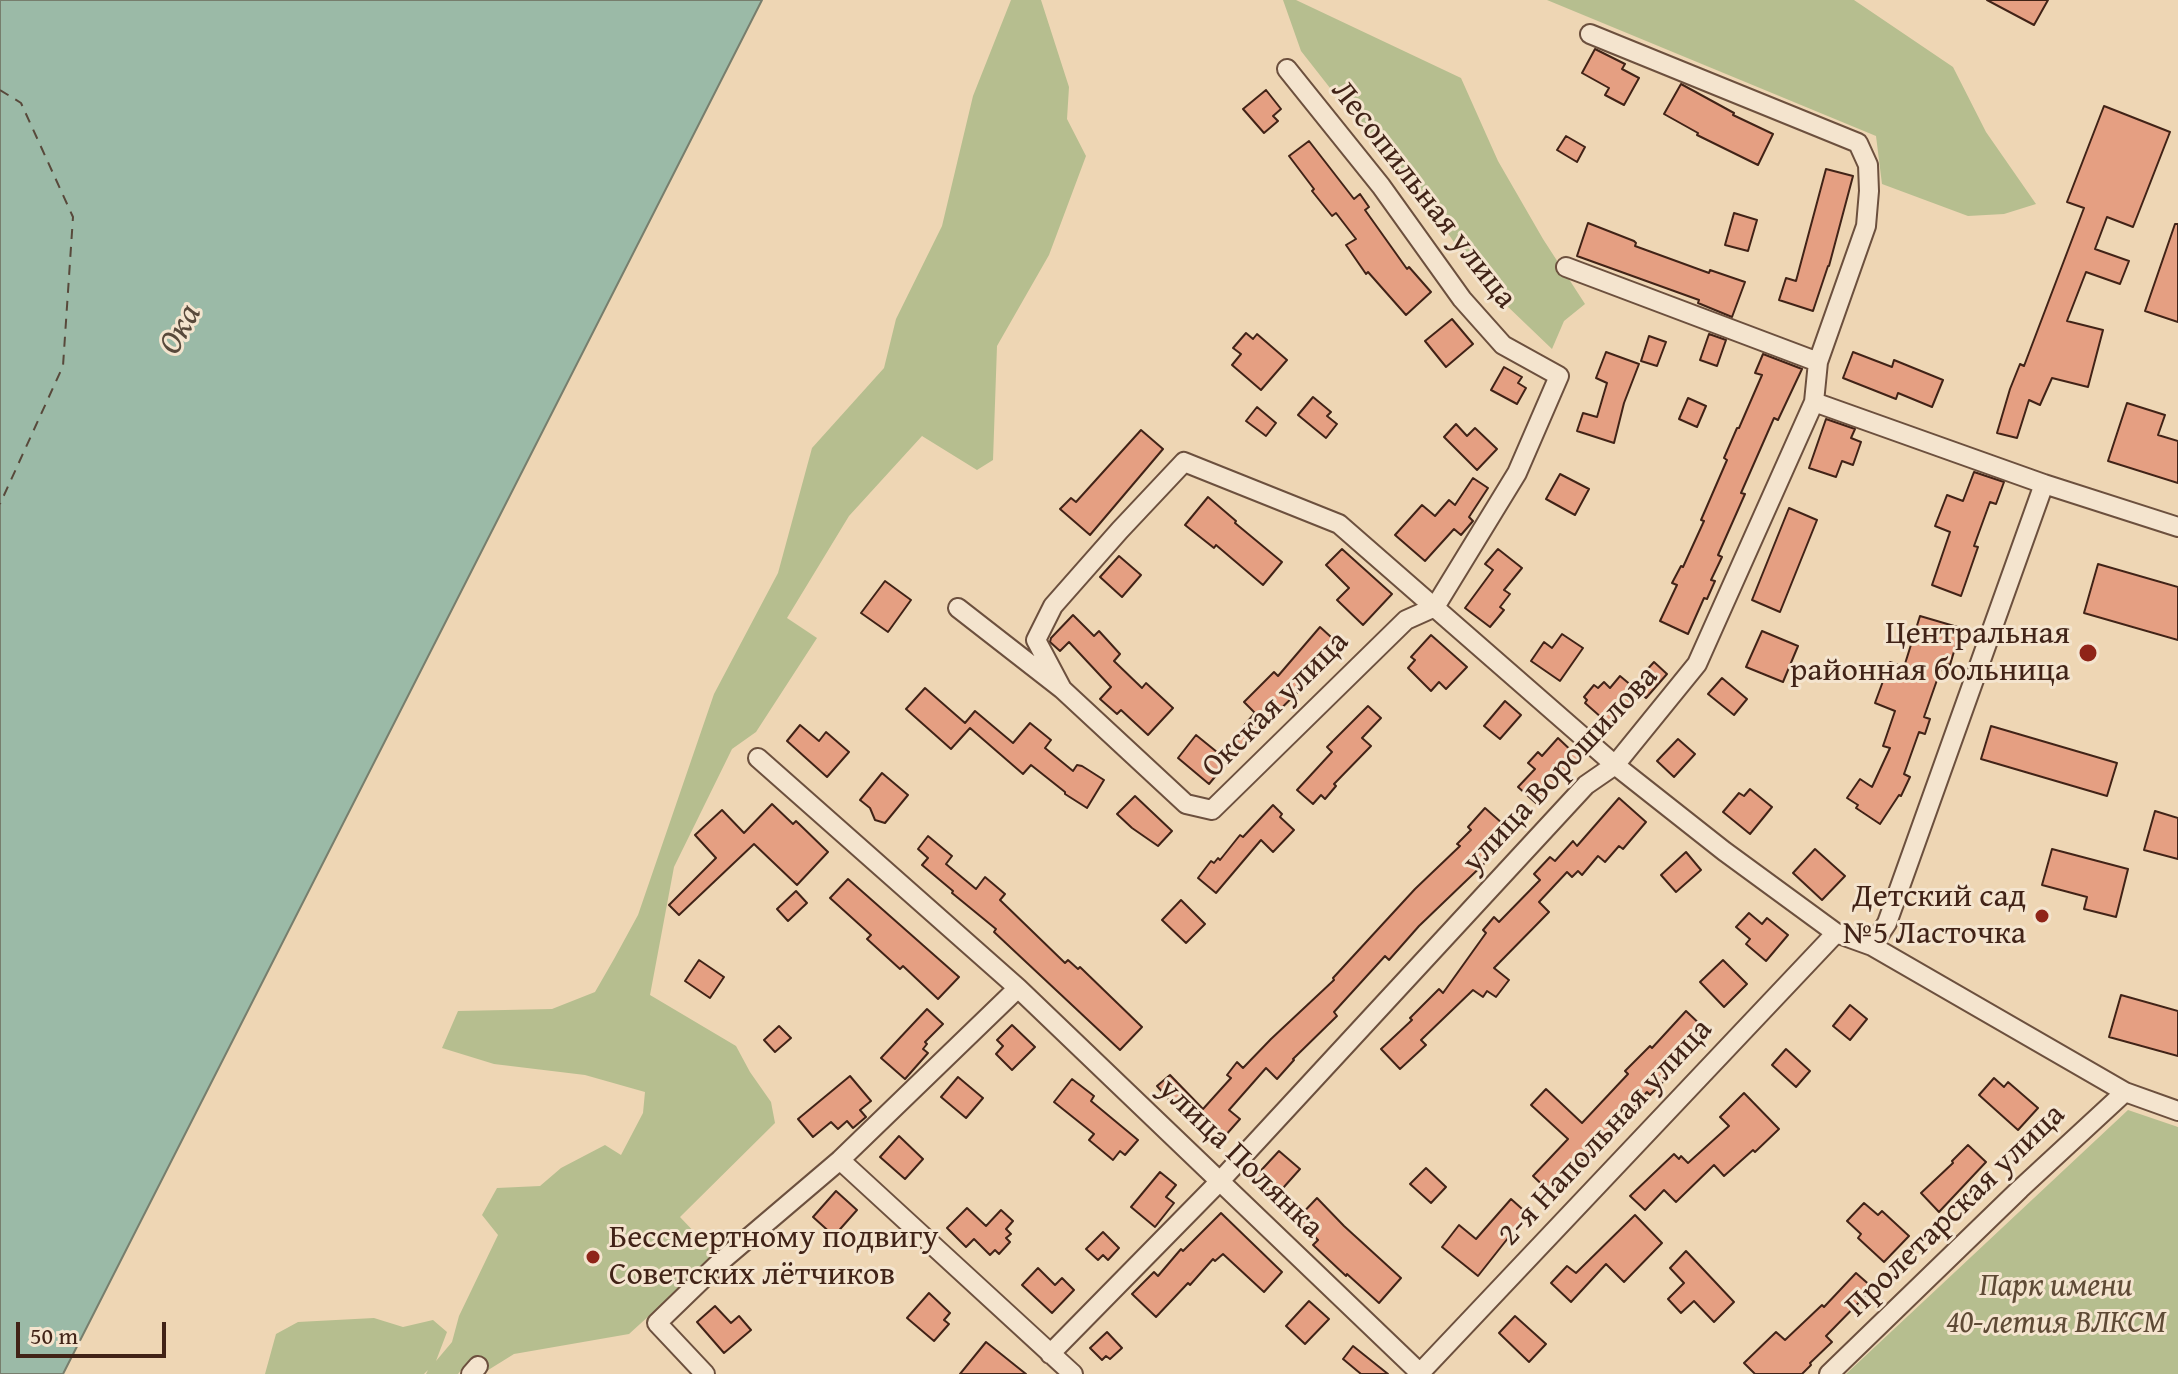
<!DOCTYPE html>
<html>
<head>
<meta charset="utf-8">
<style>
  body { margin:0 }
  #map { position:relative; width:2178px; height:1374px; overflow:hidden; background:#eed6b4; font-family:"Gentium Book Plus",serif }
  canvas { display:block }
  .scale { position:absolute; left:16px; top:1322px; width:150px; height:36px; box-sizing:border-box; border:4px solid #412317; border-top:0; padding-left:10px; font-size:24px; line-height:28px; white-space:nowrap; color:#412317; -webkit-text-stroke:6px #f4e4ce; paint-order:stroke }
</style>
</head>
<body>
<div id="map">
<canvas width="2178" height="1374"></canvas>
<div class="scale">50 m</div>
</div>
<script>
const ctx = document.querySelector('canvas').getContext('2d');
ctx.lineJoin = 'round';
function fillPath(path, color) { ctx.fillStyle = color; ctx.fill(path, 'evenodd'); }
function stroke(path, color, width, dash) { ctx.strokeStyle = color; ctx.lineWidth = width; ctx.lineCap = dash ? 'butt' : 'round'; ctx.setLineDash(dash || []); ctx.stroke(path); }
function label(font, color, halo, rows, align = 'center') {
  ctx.font = font + ' "Gentium Book Plus",serif'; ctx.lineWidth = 6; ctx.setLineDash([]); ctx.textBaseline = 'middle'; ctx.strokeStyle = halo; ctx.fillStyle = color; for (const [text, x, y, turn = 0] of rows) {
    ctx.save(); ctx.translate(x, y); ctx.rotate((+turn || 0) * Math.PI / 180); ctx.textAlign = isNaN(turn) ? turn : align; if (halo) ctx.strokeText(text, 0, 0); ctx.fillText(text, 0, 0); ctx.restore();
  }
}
fillPath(new Path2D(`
  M1011,0h30l28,87 -2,32 19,37 -37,99 -52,91 -4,114 -16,10 -55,-34 -73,80 -62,102 30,20 -61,94 -24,17 -58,118 -24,128 86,51 14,26 21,30 4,21 -95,94 36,38 -87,79 -115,20 -29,18 -14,-14 -13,16h-32l2,-4 -4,4h-159l11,-40 22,-12 76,-4 29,9 30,-7 14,12 -11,29 16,-19 7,-26 39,-81 -16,-20 15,-27 43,-2 21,-18 44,-23 16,10 22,-42 2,-21 -60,-17 -91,-11 -52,-16 16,-37 94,-2 43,-17 19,-33 24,-44 76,-221 64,-121 34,-125 72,-80 12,-49 46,-93 31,-130z
  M1283,0h13l165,78 37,83 45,78 42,65 -21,17 -12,28 -71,-68 -75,-108 -65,-71 -40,-51z
  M1547,0h307l99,67 33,65 50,72 -32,10 -36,2 -86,-32 -6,-48z
  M2128,1110l50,17v247h-332z`), '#b6be8f');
const water = new Path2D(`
  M0,0h762l-699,1374h-63z`);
fillPath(water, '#9bbaa7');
stroke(water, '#777e6d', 2);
stroke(new Path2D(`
  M0,90l21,13 52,114 -10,149 -63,138`), '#58493b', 2, [10, 8]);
const building = new Path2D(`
  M1987,0h61l-14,25z
  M1595,49l30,15 -3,5 17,9 -15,27 -19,-10 4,-7 -27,-15z
  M1681,84l53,29 -1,2 40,19 -15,31 -61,-30 1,-2 -34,-19z
  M1266,90l15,19 -8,7 5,5 -14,12 -21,-24z
  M2104,106l66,26 -37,95 -26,-10 -12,32 34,12 -9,23 -34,-12 -19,49 36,9 -15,57 -36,-9 -12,27 -11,-5 -12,38 -20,-5 13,-44 10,-25 4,2 60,-158 -17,-6z
  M1566,136l19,11 -8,15 -20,-12z
  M1309,141l45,58 6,-5 9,13 -4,3 42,59 2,-2 22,25 -25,23 -38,-43 -2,2 -20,-29 10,-6 -20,-26 -4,3 -20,-25 2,-2 -25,-33z
  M1826,169l27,7 -24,90h-1l-15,45 -34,-11 7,-22 10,3z
  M1734,213l23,7 -9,31 -23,-6z
  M1588,223l46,18 2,2 -1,3 74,27 1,-3 35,12 -13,35 -34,-14 1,-3 -122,-44z
  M2175,224h3v98l-33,-11z
  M1452,319l21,25 -27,23 -21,-26z
  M1246,333l7,6 4,-5 30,26 -26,30 -29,-25 9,-11 -8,-6z
  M1709,334l17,6 -9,26 -17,-6z
  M1649,336l17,6 -9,24 -16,-5z
  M1606,352l33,12 -15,39 -10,40 -37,-12 6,-18 14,4 10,-34 -11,-5z
  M1853,352l39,15 2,-7 49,20 -11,27 -34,-14 -2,6 -53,-21z
  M1763,354l39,15 -24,51 -4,-2 -33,75 4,1 -27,61 4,2 -11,23 4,1 -8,18 -3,-1 -16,36 -28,-13 17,-36 -5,-2 9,-17 2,1 21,-46 -3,-1 26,-60 -3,-2 13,-30h2l23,-53 -7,-2z
  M1504,367l18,10 -4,6 8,5 -9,16 -26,-14z
  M1313,397l18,15 -4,4 10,8 -11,14 -28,-23z
  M1688,398l18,8 -9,21 -18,-8z
  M2127,403l38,12 -7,20 20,6v42l-70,-22z
  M1257,407l19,16 -10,13 -20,-15z
  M1826,419l29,10 -4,9 10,4 -8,23 -11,-4 -6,16 -27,-9z
  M1456,424l11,12 8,-8 22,21 -20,21 -33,-33z
  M1141,430l22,19 -73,86 -30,-26 11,-11 5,4z
  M1974,472l30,10 -8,22 -6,-2 -16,44 4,1 -17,49 -29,-11 18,-53 -15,-6 12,-31 16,6z
  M1560,474l29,15 -14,26 -29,-16z
  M1473,478l15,10 -19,29 4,4 -12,14 -7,-6 -29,32 -30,-26 27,-30 13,11 14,-16 6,5z
  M1208,497l28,24 -1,2 47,39 -19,23 -47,-40 -2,3 -29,-23z
  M1789,508l28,12 -37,92 -28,-12z
  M1342,549l50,45 -29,31 -26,-25 12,-12 -23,-23z
  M1498,549l24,19 -18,22 6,4 -10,13 4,3 -14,17 -25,-19 28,-38 -8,-6z
  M1119,556l22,19 -19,22 -22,-20z
  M2098,564l80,23v53l-94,-27z
  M885,581l26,19 -23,32 -27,-19z
  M1073,615l21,21 5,-5 21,23 -6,7 28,27 4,-5 27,25 -25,27 -27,-25 -4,4 -17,-15 11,-12 -42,-45 -9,9 -10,-9 1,-4z
  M1920,616l41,12 -11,37 -7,-2 -19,54 6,2 -5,15 -6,-2 -15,42 6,3 -9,19 -2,-1 -19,29 -24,-16 2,-3 -11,-7 13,-19 12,8 18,-39 -7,-2 12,-35 -20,-8 15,-41 14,5z
  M1320,627l22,20 -26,31 -2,-2 -72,71 -9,-9 22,-25 -11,-11 30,-30 4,4z
  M1762,631l36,15 -15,36 -37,-15z
  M1562,634l21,14 -23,33 -29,-20 13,-19 8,6z
  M1431,635l36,32 -21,22 -7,-7 -8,9 -23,-23 7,-8 -4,-3z
  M1654,662l13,12 -21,24 -6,-5 -29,33 -26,-23 2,-3 -3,-3 10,-12 4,3 6,-6 6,6 10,-12 12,10z
  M1722,678l25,21 -13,16 -26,-21z
  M925,688l40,35 10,-12 38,32 17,-20 21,17 -6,8 28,23 4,-6 5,1 22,14 -17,28 -22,-14v-2l-34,-27 -8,9 -53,-46 -19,21 -45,-40z
  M1505,701l16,14 -21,24 -16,-13z
  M1368,706l13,12 -19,20 9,8 -37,38 2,2 -11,13 -4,-4 -8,9 -16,-14 35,-38 -5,-5z
  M800,725l19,16 7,-9 23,20 -22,25 -40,-36z
  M1991,726l126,37 -10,33 -126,-37z
  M1196,735l32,26 -19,23 -31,-26z
  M1558,738l21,20 -42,46 -19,-17 17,-18 -7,-6 10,-11 4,4z
  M1678,739l17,15 -21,23 -17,-16z
  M882,773l26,22 -23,28 -10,-3 -5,-12 -10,-8z
  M1750,789l22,18 -22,27 -27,-22 16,-19 5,3z
  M1135,796l37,35 -14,15 -26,-18 -15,-14z
  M1619,798l27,24 -23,27 -4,-3 -14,16 -7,-6 -16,19 -4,-4 -6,6 -5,-5 -28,30 10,10 -55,56 15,12 -13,17 -9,-6 -4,6 -10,-7 -52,50 5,5 -26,24 -19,-20 31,-29 -2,-2 29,-29 4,4 43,-60 -3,-3 11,-13 5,5 41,-42 -6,-6 16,-17 5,4 18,-20 4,5z
  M772,804l21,20 3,-3 32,31 -31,33 -43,-41 -75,71 -10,-10 47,-47 -21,-23 27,-25 22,23z
  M1273,805l9,9 -2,3 14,13 -21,22 -12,-12 -45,53 -18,-15 13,-17 3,2 4,-5 2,2 20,-25 3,2z
  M1485,808l18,16 -5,5 8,7 -16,17 3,2 -74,71 -30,34 -4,-4 -51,56 3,4 -44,43 1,1 -17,19 -11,-11 -37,42 11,9 -23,26 -36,-32 -24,-27 13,-11 33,34 28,-31 -4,-3 10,-13 6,6 28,-29 63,-59 -1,-2 82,-89 45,-43 -3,-2 14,-14 -3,-3z
  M2155,811l23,7v41l-34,-9z
  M928,836l24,20 -6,8 30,25 9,-12 20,17 -5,6 65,63 3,-3 10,9 2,-2 62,60 -22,23 -126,-118 2,-3 -44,-36 1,-2 -31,-26 6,-7 -10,-9z
  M1815,849l30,27 -23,24 -29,-27z
  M2052,849l76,20 -12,48 -32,-8 3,-12 -45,-12z
  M1686,852l15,18 -25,22 -15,-17z
  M848,879l111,98 -21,22 -35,-33 -3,3 -33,-30 4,-4 -41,-37z
  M796,891l11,12 -19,18 -11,-12z
  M1181,900l24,24 -19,19 -24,-23z
  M1749,913l13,11 5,-6 21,17 -22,26 -20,-17 4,-5 -14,-12z
  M699,960l25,17 -14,21 -25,-17z
  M1723,960l24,24 -23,23 -24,-25z
  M2121,995l57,16v45l-69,-19z
  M1850,1005l17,14 -17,21 -17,-14z
  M927,1009l16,15 -18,18 2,2 -4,5 5,4 -23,26 -24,-21z
  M1686,1011l20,19 -16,17 -3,-2 -23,24 6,6 -20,20 -3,-3 -96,101 -18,-17 35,-37 -37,-34 15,-16 36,34 46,-49 -3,-3 25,-25 2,2z
  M1012,1025l23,22 -23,23 -16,-16 7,-8 -6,-6z
  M779,1026l12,12 -16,14 -11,-12z
  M1786,1049l24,22 -14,16 -24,-22z
  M850,1076l21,25 -11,9 6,7 -13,11 -6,-7 -9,8 -7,-7 -18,15 -15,-18z
  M958,1077l25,21 -17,20 -25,-21z
  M1994,1078l10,9 4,-5 30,26 -20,22 -39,-35z
  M1072,1079l22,17 -3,5 47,39 -13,15 -5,-4 -7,9 -24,-20 5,-6 -40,-32z
  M1744,1093l35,36 -24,23 -2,-2 -29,26 -10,-11 -38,37 -12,-12 -19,20 -15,-14 44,-42 5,5 2,-3 7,7 41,-37 -9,-9z
  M899,1136l24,23 -18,20 -25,-22z
  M1968,1145l18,17 -47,50 -18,-19 32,-30 -1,-2z
  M1279,1151l21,18 -25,28 -21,-19z
  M1426,1168l20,19 -15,16 -21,-19z
  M1160,1172l16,13 -10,12 8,6 -19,24 -24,-20z
  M836,1191l21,19 -23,26 -21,-19z
  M1317,1198l27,28 57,52 -22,25 -32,-29 -1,2 -33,-31 5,-5 -21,-21z
  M1511,1199l19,17 -16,19 -2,-2 -34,43 -36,-29 17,-22 17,14z
  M1864,1203l14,12 4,-4 27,25 -25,26 -26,-24 3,-4 -14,-13z
  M967,1208l19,18 15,-16 12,11 -7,8 5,5 -5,4 4,4 -11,12 -4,-4 -5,5 -16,-16 -8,8 -19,-19z
  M1221,1213l61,59 -18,20 -41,-38 -8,7 -2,-2 -23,26 -2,-2 -32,34 -24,-23 22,-22 4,4 23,-27 2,2z
  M1635,1215l27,28 -38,39 -18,-18 -35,38 -20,-19 16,-17 9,7z
  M1103,1232l16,16 -11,12 -5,-5 -5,5 -12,-11z
  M1686,1251l48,51 -20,20 -20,-21 -13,12 -13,-14 16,-16 -14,-15z
  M1038,1268l17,17 7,-7 12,12 -22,23 -30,-28z
  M1856,1273l17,15 -47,48 6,6 -22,21 1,2 -9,9h-47l-11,-11 32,-31 9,8 37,-35 2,2z
  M929,1293l21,20 -6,7 5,4 -15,17 -27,-23z
  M1309,1301l20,18 -24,25 -19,-18z
  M715,1306l16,17 8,-7 12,14 -27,23 -27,-31z
  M1515,1316l31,28 -17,18 -30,-29z
  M1107,1332l15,16 -12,11 -4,-3 -4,4 -12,-12z
  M986,1342l40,32h-66z
  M1353,1346l35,28h-27l-18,-15z`);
fillPath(building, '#e59f82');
stroke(building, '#412317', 2);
const minor = new Path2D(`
  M1566,267l252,95
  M1814,402l230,82 134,43
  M958,608l104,81 124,115 26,6 194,-190 29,-13 82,-134 42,-97 -56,-31 -41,-46 -81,-113 -94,-117
  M1062,689l-26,-49 17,-34 67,-76 64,-68 155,62 276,241 109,86 112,82 36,13 253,146 53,19
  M758,758l260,230 402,385
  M1872,946l15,-23 157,-439
  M840,1160l233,214
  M1050,1354l170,-173 366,-396 29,-20 82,-101 117,-262 4,-40 48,-136 3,-35 -1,-26 -10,-22 -268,-109
  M471,1374l7,-8
  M705,1374l-48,-51 62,-60 121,-103 178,-172
  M1419,1374l417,-441
  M1829,1374l191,-185 105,-97`);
stroke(minor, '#6c503e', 22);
stroke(minor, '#f4e4ce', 18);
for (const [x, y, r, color] of [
  [2088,653,10,"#8f2418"],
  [2042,916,8,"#8f2418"],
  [593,1257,8,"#8f2418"]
]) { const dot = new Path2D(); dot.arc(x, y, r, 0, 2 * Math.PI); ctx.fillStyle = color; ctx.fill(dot); stroke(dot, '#f4e4ce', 3); }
label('32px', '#412317', '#f4e4ce', [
  ["Лесопильная улица",1423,195,52],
  ["Окская улица",1276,705,-45],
  ["улица Ворошилова",1561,770,-47],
  ["2-я Напольная улица",1606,1133,-47],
  ["улица Полянка",1240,1159,44],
  ["Пролетарская улица",1956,1211,-44]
]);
label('32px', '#412317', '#f4e4ce', [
  ["Центральная",2070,635],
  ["районная больница",2070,672],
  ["Детский сад",2026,898],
  ["№5 Ласточка",2026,935],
  ["Бессмертному подвигу",609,1239,"left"],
  ["Советских лётчиков",609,1276,"left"]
], 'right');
label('italic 32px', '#5e4a35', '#f4e4ce', [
  ["Парк имени",2056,1287],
  ["40-летия ВЛКСМ",2056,1324]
]);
label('italic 34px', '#58493b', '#f4e4ce', [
  ["Ока",181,330,-61]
]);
</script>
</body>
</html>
